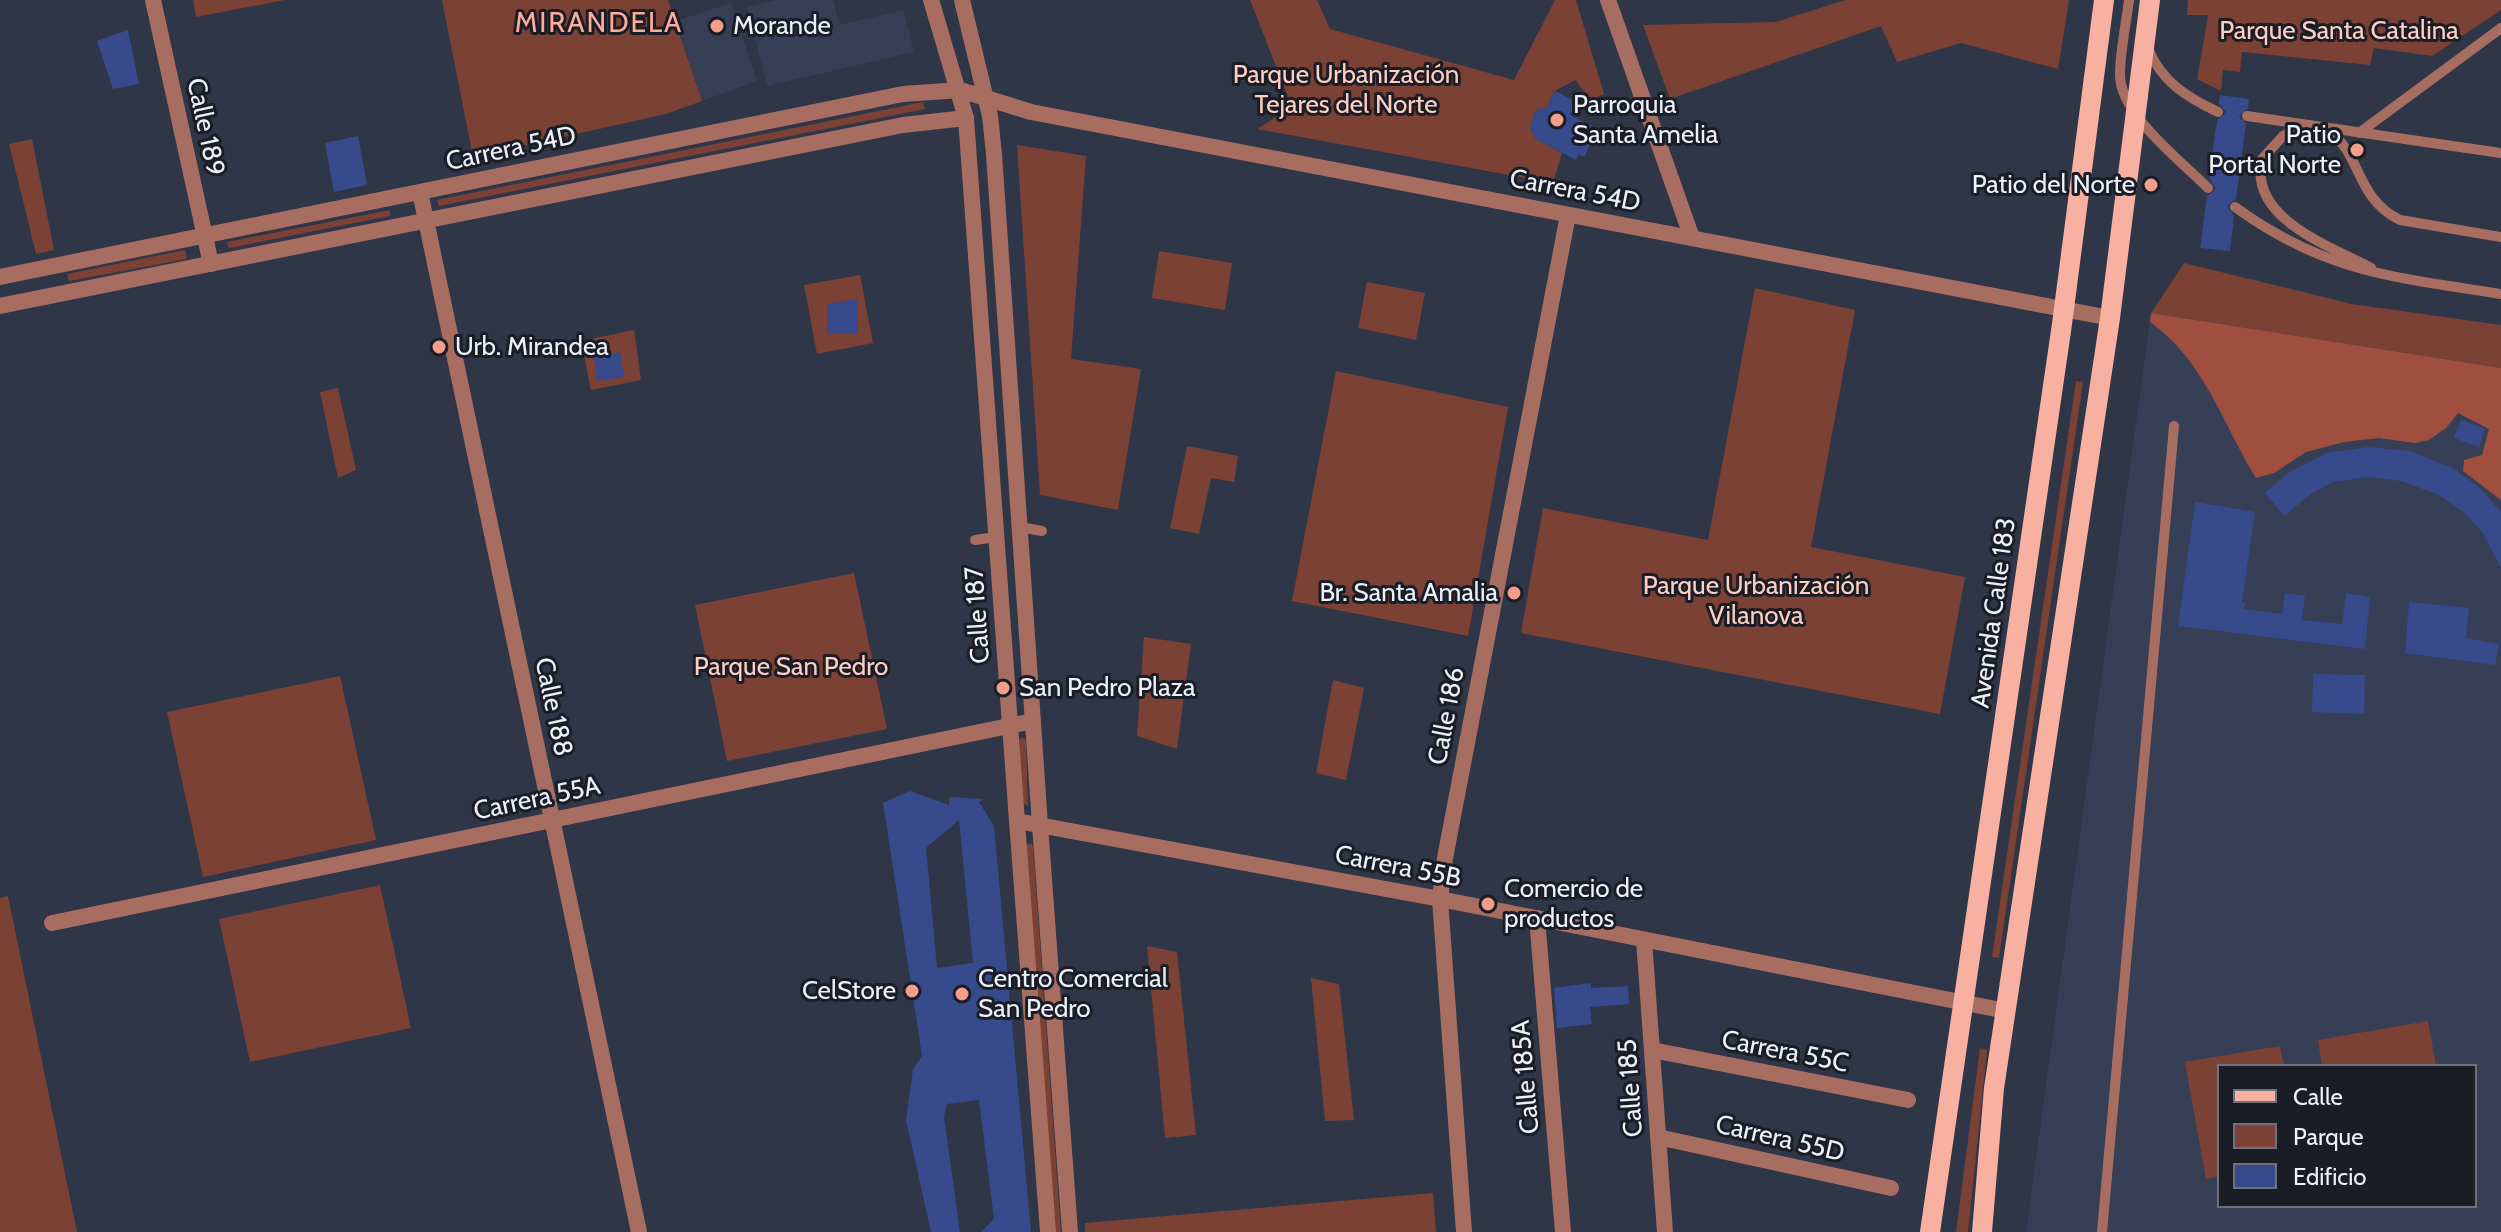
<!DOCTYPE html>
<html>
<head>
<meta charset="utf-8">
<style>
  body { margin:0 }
  #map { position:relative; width:2501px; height:1232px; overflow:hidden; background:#2f3647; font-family:Cabin,sans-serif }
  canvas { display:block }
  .legend { position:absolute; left:2217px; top:1064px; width:260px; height:144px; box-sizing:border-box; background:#1a1d25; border:2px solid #6e717b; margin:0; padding:10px 14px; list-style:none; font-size:24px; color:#ebf0fb }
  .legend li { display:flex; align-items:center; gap:16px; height:40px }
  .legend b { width:40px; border:2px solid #6e717b }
</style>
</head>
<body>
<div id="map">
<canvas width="2501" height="1232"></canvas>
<ul class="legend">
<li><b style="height:10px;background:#f8b0a0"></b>Calle</li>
<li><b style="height:22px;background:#7c4135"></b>Parque</li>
<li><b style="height:22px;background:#364a8c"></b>Edificio</li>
</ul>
</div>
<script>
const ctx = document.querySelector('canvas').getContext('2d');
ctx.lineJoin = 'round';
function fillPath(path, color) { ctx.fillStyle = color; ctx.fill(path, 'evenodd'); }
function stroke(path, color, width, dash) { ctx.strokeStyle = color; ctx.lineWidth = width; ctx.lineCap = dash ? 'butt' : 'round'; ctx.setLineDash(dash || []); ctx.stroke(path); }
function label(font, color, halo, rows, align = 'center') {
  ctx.font = font + ' Cabin,sans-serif'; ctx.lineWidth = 6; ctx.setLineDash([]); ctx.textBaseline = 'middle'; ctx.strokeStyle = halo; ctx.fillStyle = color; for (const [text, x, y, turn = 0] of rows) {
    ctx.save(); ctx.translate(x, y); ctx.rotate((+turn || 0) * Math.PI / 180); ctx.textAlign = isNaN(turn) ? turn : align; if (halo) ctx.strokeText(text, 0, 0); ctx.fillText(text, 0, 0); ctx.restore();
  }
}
fillPath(new Path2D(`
  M775,0h58l7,25 63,-15 11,42 -147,34 -20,-79z
  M731,3l26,78 -55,20 -26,-80z
  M2151,313l350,55v864h-475zM2219,1066h256v140h-256z`), '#363f55');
fillPath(new Path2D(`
  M193,0h92l-89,17z
  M442,0h226l34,101 -36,13 -193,43z
  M1250,0h67l13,29 184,51 41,-80h21l28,94 -7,3 5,12 -3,2 -24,-31 -20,11 -9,17 -11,3 -5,17 6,11 26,14 -9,30 -296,-54 35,-22z
  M1845,0h224l-11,69 -97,-26 -64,19 -16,-36 -211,73 -27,-74 133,-3z
  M2188,0h313v10l-69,46 -58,-8 -4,17 -128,-13 -2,20 -17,-2 -2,21 -24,-12 11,-64h-21z
  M923,102l2,7 -486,97 -2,-6z
  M32,139l22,111 -18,4 -27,-110z
  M1017,145l69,11 -15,203 70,10 -23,141 -78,-15z
  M390,210v6l-161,32 -2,-6z
  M185,250l2,9 -118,22 -2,-7z
  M1159,251l73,12 -7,47 -73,-12z
  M2184,263l168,41 149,21v43l-350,-55z
  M860,275l13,68 -56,11 -13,-69z
  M1367,282l58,11 -9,47 -58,-12z
  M1755,288l100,22 -44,237 154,30 -25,137 -419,-81 22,-125 165,32z
  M634,330l7,50 -50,10 -10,-49z
  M1336,371l172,36 -40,229 -176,-35z
  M2076,381l7,1 -84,576 -7,-1z
  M338,388l18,82 -18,8 -18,-86z
  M1187,446l51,10 -4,26 -23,-4 -12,56 -29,-6z
  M854,573l33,156 -160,32 -32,-156z
  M1144,637l47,7 -14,105 -40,-13z
  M340,676l36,164 -173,37 -36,-165z
  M1333,680l31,8 -18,92 -30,-7z
  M1022,737l4,3 2,66 -5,-3 -5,-61z
  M1031,843l2,4 28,385h-6l-29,-387z
  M380,885l31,143 -161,34 -31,-143z
  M8,896l69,336h-77v-334z
  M1147,946l30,6 19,183 -31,3z
  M1311,978l28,6 15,136 -29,1z
  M2428,1021l8,45h-114l-4,-26z
  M2280,1046l4,20h-65v111l-13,2 -21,-117z
  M1980,1048l7,2 -19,182h-12z
  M1433,1193l3,39h-351v-9z`), '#7c4135');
fillPath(new Path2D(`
  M2151,313l350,55v132l-38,-29 1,-11 18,-5 7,-26 -31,-16 -12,15 -17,12 -14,3 -36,-5 -35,4 -38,10 -32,21 -18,5c-34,-55 -51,-117 -106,-156z`), '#a04f3e');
fillPath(new Path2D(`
  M128,30l11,54 -26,5 -16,-48z
  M1555,91l22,11 -7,13 22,10 -4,8 6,4 -10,20 -5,-3 -3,6 -40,-21 -6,-11 5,-17 11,-3z
  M2220,95l29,4 -1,9 -9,8 7,8 -10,75 -9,7 7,10 -4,35 -30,-3 7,-52 9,-7 -7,-11 8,-58 9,-8 -7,-8z
  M358,136l9,49 -33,7 -9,-49z
  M857,299l1,34 -31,1v-30z
  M620,352l4,25 -27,4 -3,-23z
  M2461,420l24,9 -6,18 -25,-9z
  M2368,447l42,4 42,17 26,18 23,26v56l-19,-36 -16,-18 -27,-19 -38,-14 -33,-4 -35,5 -22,12 -27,22 -19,-23 24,-21 38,-19z
  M2195,502l60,10 -13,91h3l-1,6 38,5 3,-21 20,3 -3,24 40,4 4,-31 24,4 -5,52 -187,-23z
  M2409,602l60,6 -3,30 33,6 -4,21 -90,-12z
  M2313,674l52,1 -1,39 -52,-2z
  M910,791l39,14v-8l35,2 -5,3 15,24 37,406h-50l13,-13 -15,-119 -32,4 -3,13 16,115h-29l-25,-112 7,-51 9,-13 -39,-253zM959,820l14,143 -36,5 -11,-120z
  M1591,983v5l37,-2 1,18 -39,3 2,17 -35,4 -3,-40z`), '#364a8c');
stroke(new Path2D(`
  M2129,0c-3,25 -9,51 -9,76 1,39 61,85 88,112
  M2148,48c13,33 38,49 70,64
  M2247,116l254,37
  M2302,125l-19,11 -21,23c-14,60 69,87 109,109
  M2327,130c35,22 28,69 73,90l101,17
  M2359,133l142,-105
  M2235,207c91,66 159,70 266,87
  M1020,527l22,4
  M975,540l21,-3
  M2102,1232l72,-806`), '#a76d60', 10);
stroke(new Path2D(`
  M153,0l58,264
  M1608,0l84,238
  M420,192l219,1040
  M0,277l903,-183 57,-4
  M0,306l903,-181 63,-7
  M1017,821l31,411
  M1040,825l30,407
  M1537,918l26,314
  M52,923l981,-202
  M1644,940l21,292
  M1652,1050l256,50
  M1658,1137l233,51
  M1464,1232l-24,-333 5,-41 123,-643`), '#a76d60', 16);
stroke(new Path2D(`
  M931,0l35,118 51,703 423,78 566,112
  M962,0l28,116 4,38 46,671
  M960,90l71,22 1079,206`), '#a76d60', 16);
stroke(new Path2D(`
  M1930,1232l132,-908 42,-324
  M1982,1232l12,-144 116,-770 40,-318`), '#f8b0a0', 20);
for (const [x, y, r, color] of [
  [717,26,8,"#f49d8b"],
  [1557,120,8,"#f49d8b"],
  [2357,150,8,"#f49d8b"],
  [2151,185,8,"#f49d8b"],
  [439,347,8,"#f49d8b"],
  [1514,593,8,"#f49d8b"],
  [1003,688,8,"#f49d8b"],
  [1488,904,8,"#f49d8b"],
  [912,991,8,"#f49d8b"],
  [962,994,8,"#f49d8b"]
]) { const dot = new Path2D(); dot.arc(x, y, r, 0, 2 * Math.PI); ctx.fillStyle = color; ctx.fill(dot); stroke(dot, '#1a1d25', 3); }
label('26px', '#ebf0fb', '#1a1d25', [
  ["Morande",733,26],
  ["Parroquia",1573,105],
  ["Santa Amelia",1573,135],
  ["Patio",2341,135,"right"],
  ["Portal Norte",2341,165,"right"],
  ["Patio del Norte",2135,185,"right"],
  ["Urb. Mirandea",455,347],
  ["Br. Santa Amalia",1498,593,"right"],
  ["San Pedro Plaza",1019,688],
  ["Comercio de",1504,889],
  ["productos",1504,919],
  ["Centro Comercial",978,979],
  ["San Pedro",978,1009],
  ["CelStore",896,991,"right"]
], 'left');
label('26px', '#fecec3', '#1a1d25', [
  ["Parque Santa Catalina",2339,31],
  ["Parque Urbanización",1346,75],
  ["Tejares del Norte",1346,105],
  ["Parque Urbanización",1756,586],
  ["Vilanova",1756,616],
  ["Parque San Pedro",791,667]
]);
label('26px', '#ebf0fb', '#1a1d25', [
  ["Calle 189",205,127,78],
  ["Carrera 54D",511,149,-12],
  ["Carrera 54D",1575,191,11],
  ["Avenida Calle 183",1994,613,-82],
  ["Calle 187",978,615,-94],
  ["Calle 188",553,707,78],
  ["Calle 186",1447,716,-79],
  ["Carrera 55A",537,799,-12],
  ["Carrera 55B",1398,867,11],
  ["Carrera 55C",1785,1052,11],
  ["Calle 185A",1526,1077,-95],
  ["Calle 185",1631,1088,-94],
  ["Carrera 55D",1780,1139,13]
]);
ctx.letterSpacing = '2px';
label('28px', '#fdab9a', '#1a1d25', [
  ["MIRANDELA",599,24]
]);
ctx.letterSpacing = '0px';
</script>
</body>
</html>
